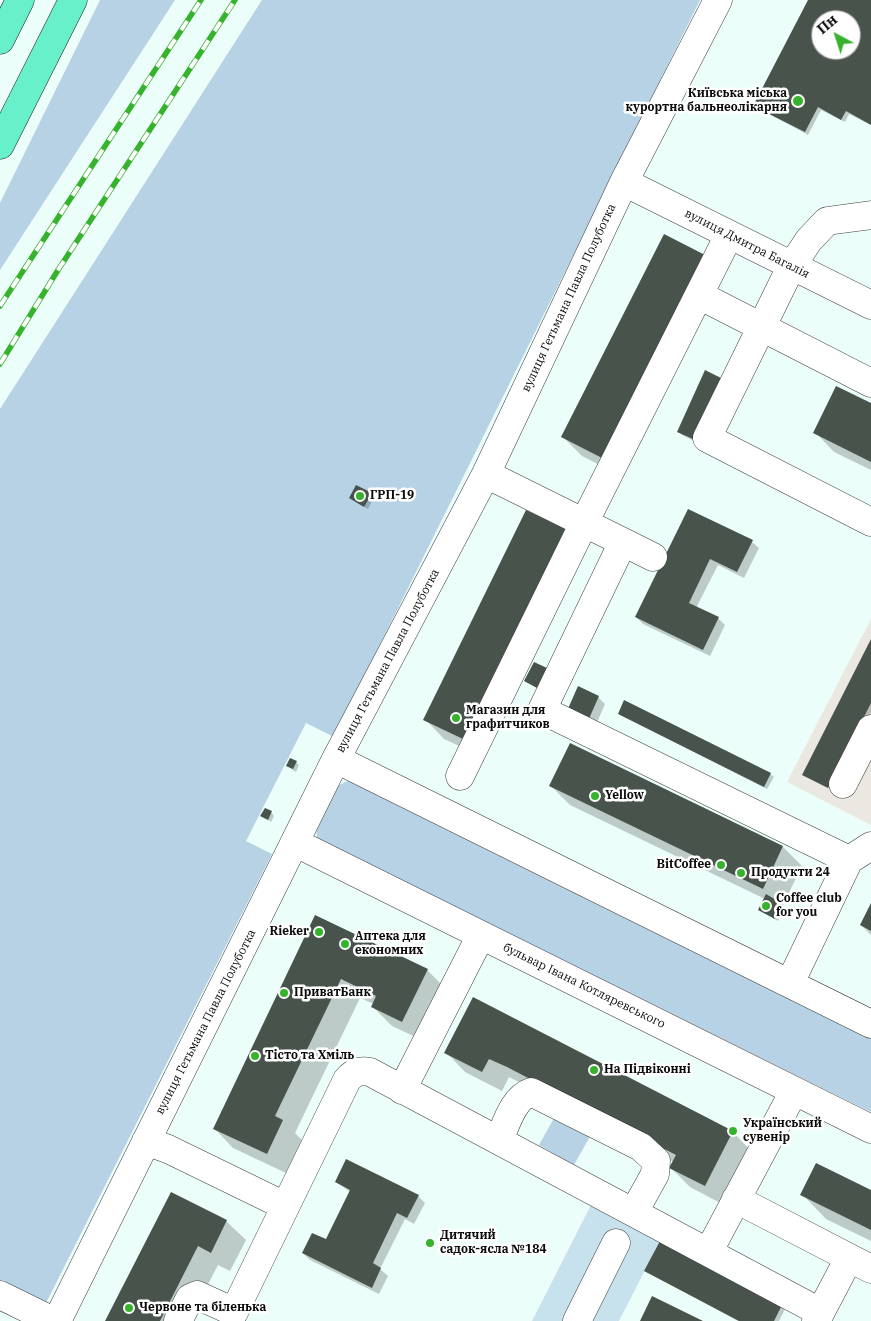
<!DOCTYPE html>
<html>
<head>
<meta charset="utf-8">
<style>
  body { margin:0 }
  #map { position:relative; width:871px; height:1321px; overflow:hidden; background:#ebfef9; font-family:"IBM Plex Serif",serif }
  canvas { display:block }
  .north { position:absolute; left:811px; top:10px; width:50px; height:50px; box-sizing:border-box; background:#fff; border:1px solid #9d9d9d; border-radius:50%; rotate:320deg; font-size:14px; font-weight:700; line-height:20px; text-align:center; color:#0b0b0b }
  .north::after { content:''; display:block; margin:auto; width:18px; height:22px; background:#37b22c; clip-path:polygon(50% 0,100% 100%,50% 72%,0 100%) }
</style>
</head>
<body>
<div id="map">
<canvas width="871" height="1321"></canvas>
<div class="north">Пн</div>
</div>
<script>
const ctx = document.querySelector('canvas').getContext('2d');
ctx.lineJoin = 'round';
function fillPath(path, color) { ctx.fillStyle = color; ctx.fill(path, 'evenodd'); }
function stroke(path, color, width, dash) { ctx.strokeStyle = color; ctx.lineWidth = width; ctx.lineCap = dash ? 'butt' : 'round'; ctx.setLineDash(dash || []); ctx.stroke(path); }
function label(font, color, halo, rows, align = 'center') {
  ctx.font = font + ' "IBM Plex Serif",serif'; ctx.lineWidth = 5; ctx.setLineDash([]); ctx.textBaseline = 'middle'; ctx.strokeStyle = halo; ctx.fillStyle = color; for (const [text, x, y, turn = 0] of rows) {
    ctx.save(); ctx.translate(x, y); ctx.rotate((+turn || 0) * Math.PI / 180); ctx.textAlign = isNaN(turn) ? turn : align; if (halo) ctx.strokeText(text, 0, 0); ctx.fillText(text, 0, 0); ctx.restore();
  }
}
fillPath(new Path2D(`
  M871,619v206l-84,-43z`), '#eae8e0');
fillPath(new Path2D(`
  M100,0h75l-175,270v-67z
  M262,0h438l-366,737 -28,-14 -60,118 26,13 -234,465 -38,-19v-891z
  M350,780l521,257v75l-545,-266 -9,-8 -1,-11 19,-40z
  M558,1111l35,20 -19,34 -35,-20z`), '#b7d1e5');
fillPath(new Path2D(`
  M591,1205l69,36 -41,80h-87z`), '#c8e2ed');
fillPath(new Path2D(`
  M809,0h62v125l-22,-11 -4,8 -24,-12 -13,25 -53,-29zM821,20h30v30h-30z
  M664,236l-43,240 -39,-20 -19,-19z
  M721,379l3,3 -28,60 -14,-7 -3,-3z
  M871,405v65l-37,-18 -19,-20z
  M371,494l3,3 -6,12 -18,-11z
  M688,510l64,32 7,6 -15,30 -26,-13 -22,43 22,10 7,7 -15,31 -67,-32 -7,-7z
  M526,511l-43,246 -39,-18 -19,-20z
  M871,642v70l-39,78 -28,-16z
  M598,697l7,7 -10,23 -20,-9z
  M619,714l151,60 4,3 -7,12z
  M571,745l212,102 19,19 -19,39 2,3 -7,13 -19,-11 6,-11 -195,-94 -19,-19z
  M296,762l3,3 -3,7 -9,-6z
  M271,812l3,4 -3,6 -9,-6z
  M871,906v29l-10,-10z
  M316,917l111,53 19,19 -24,51 -30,-14 -19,-19 1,-3 -14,-6 -65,135 7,7 -16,33 -53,-25 -19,-20z
  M473,999l260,133 19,20 -28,53 -34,-18 -19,-19 3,-6 -165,-85 -7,14 -37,-19 -19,-20z
  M337,1182l81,14 7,7 -11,21 -9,-5 -25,50 8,7 -9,18 -69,-34 -7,-7 23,-12 24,-49z
  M871,1191v50l-45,-22 -24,-25z
  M226,1221l20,19 -16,31 -12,-6 -29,56h-82z
  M646,1271l136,35 3,3 -6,12h-41z`), '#0003');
fillPath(new Path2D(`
  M808,0h63v125l-25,-14 -5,9 -23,-13 -13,25 -52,-26zM821,20h30v30h-30z
  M664,234l41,21 -103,203 -41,-21z
  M705,370l16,8 -28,61 -16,-7z
  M836,386l35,17v59l-58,-29z
  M356,485l16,8 -8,14 -15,-9z
  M688,509l65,31 -16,32 -27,-13 -21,44 30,14 -16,33 -68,-33z
  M526,510l40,19 -103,210 -40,-19z
  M871,639v64l-43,85 -26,-13z
  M534,662l13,6 -10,20 -13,-7z
  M578,686l21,10 -11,25 -21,-10z
  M624,700l147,73 -7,14 -146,-73z
  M570,743l213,103 -20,43 -214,-103z
  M290,758l7,3 -4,8 -7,-3z
  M265,808l7,3 -4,9 -8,-4z
  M766,894l17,10 -8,15 -17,-9z
  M871,903v28l-11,-6z
  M315,915l113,54 -26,53 -31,-15 5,-11 -35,-17 -66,137 8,4 -16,34 -54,-25z
  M473,997l260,134 -28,55 -36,-18 7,-13 -169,-88 -18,-8 -7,13 -38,-19z
  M346,1159l73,36 -12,23 -10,-5 -24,50 8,5 -9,20 -70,-35 10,-20 14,6 24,-49 -15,-8z
  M816,1163l55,27v40l-71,-35z
  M171,1192l56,28 -16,33 -13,-7 -38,75h-55z
  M660,1241l122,64 -8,16h-35l-95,-50z
  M652,1296l51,25h-63z`), '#48534c');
const minor = new Path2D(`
  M624,182l247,123
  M871,215l-44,6 -18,19 -18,27 -84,171 164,84
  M699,295l172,88
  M486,474l137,68 -81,168 307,150 22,-14
  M623,542l30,15
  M336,759l535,265
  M460,776l124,-253 145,-288
  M843,784l28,-55
  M296,843l575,286
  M790,983l59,-123
  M402,1090l79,-155
  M499,1140c7,-15 14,-42 32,-48l110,55 15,14 -1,13 -21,38
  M146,1141l22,8 117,57
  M736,1199l135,70
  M709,1251l85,-160
  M0,1295l53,26
  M57,1321l279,-562 150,-285 138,-292 94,-182
  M178,1321l12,-23 7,-3 37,17 113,-232c7,-8 12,-10 23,-8l450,240
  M577,1321l39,-78
  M816,1321l33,-63`);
const major = new Path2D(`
  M0,40l20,-40
  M0,145l73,-145`);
stroke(minor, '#3e3e3e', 29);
stroke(major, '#1c1c1c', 29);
stroke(minor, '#fff', 28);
stroke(major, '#68f0cb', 28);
const rail = new Path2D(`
  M0,306l201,-306
  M0,364l58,-94 177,-270`);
stroke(rail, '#37b22c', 5.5);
stroke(rail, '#fff', 4, [11]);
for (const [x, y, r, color] of [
  [798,101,6,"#37b22c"],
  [360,496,5,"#37b22c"],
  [456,718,5,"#37b22c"],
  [595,796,5,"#37b22c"],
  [721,865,5,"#37b22c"],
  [741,873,5,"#37b22c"],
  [766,906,5,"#37b22c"],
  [319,932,5,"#37b22c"],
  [345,944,5,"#37b22c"],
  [284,993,5,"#37b22c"],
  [255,1056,5,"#37b22c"],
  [594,1070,5,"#37b22c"],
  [733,1131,5,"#37b22c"],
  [430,1243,5,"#37b22c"],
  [129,1308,5,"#37b22c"]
]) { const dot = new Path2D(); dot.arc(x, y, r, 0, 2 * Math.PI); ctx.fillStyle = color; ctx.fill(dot); stroke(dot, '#fff', 2); }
label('bold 12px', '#0b0b0b', '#fff', [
  ["Київська міська",787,94,"right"],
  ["курортна бальнеолікарня",787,108,"right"],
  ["ГРП-19",370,496],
  ["Магазин для",466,711],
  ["графитчиков",466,725],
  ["Yellow",605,796],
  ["BitCoffee",711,865,"right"],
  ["Продукти 24",751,873],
  ["Coffee club",776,899],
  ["for you",776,913],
  ["Rieker",309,932,"right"],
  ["Аптека для",355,937],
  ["економних",355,951],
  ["ПриватБанк",294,993],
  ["Тісто та Хміль",265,1056],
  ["На Підвіконні",604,1070],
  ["Український",743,1124],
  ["сувенір",743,1138],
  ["Дитячий",440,1236],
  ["садок-ясла №184",440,1250],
  ["Червоне та біленька",139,1308]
], 'left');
label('12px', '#0b0b0b', '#fff', [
  ["вулиця Дмитра Багалія",747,244,27],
  ["вулиця Гетьмана Павла Полуботка",569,298,-65],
  ["вулиця Гетьмана Павла Полуботка",388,661,-62],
  ["бульвар Івана Котляревського",584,986,26],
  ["вулиця Гетьмана Павла Полуботка",206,1022,-63]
]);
</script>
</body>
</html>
